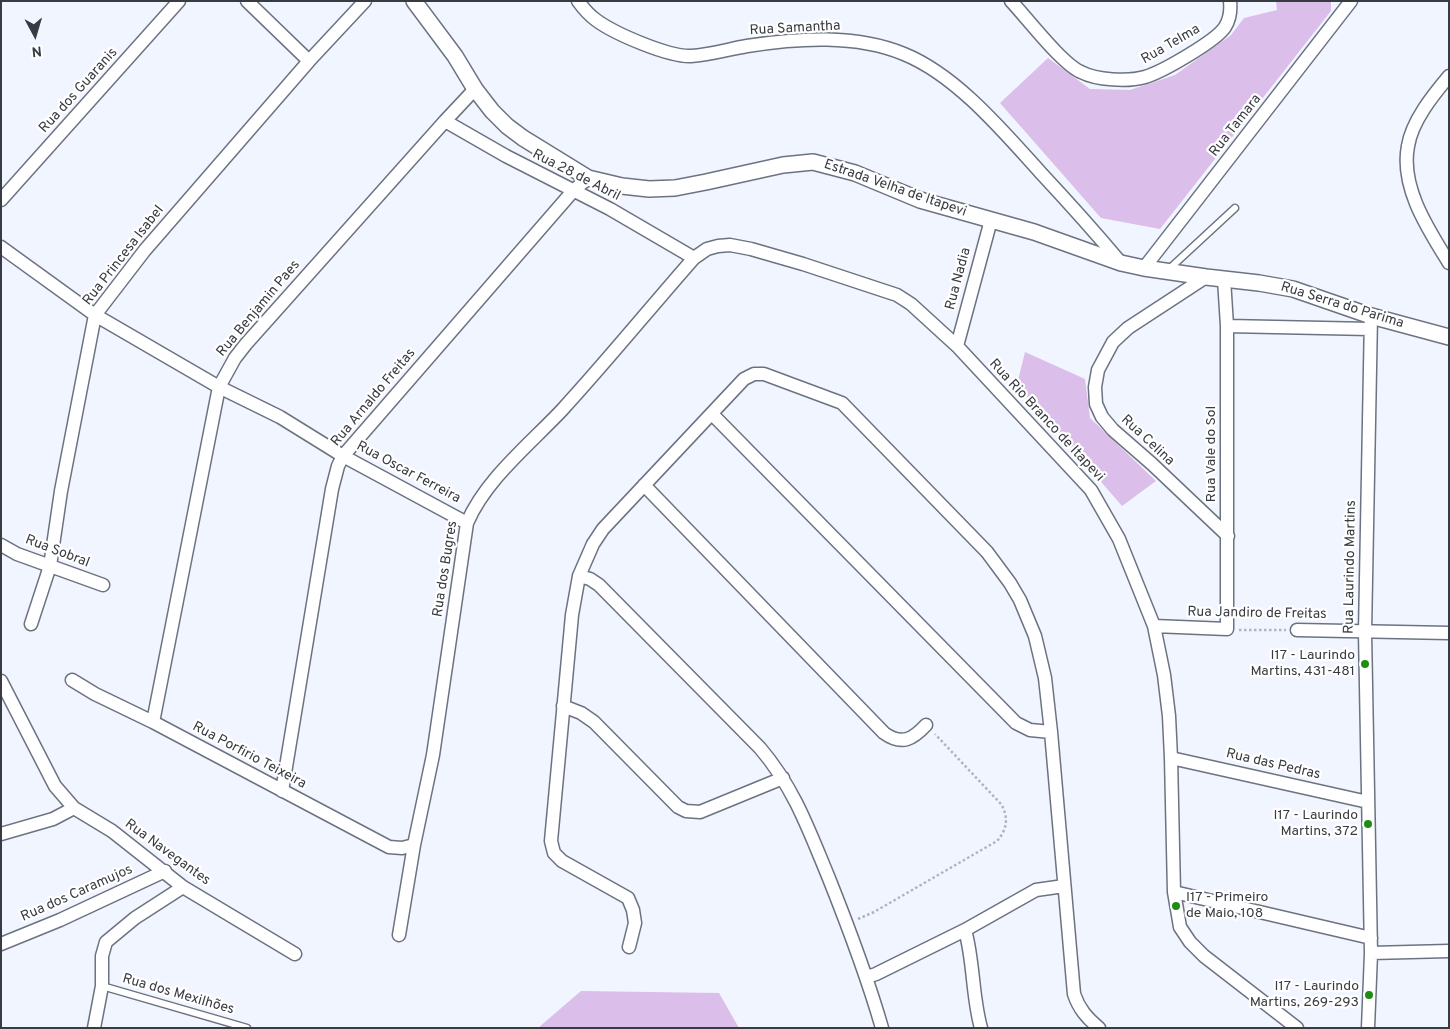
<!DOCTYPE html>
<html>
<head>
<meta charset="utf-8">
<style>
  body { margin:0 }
  #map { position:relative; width:1450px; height:1029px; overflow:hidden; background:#f1f5ff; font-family:Overpass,sans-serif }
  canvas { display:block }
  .frame { position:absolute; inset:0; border:2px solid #383b41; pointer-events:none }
  .north { position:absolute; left:10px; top:10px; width:50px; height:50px; -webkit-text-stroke:4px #fff; paint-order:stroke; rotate:174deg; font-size:14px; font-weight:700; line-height:20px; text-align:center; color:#383b41 }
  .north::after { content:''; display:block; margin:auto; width:18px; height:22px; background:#383b41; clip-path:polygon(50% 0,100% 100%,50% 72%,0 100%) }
</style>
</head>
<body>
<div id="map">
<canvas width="1450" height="1029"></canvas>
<div class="frame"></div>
<div class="north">N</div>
</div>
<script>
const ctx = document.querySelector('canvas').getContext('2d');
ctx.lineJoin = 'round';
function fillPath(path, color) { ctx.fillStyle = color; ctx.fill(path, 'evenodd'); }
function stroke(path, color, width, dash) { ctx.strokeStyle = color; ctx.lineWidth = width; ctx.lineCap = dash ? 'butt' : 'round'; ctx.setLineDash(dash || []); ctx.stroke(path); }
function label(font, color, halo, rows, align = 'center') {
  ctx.font = font + ' Overpass,sans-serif'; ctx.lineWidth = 4.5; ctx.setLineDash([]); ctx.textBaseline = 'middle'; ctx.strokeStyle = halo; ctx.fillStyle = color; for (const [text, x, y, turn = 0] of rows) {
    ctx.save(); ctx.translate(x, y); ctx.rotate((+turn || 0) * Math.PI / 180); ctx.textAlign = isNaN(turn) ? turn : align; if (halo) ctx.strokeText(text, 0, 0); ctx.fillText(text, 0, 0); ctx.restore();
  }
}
fillPath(new Path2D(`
  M1276,1h55v10l-171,218 -59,-11 -101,-115 48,-45 42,31 40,1 45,-15 56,-40 13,-17 33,-8z
  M1025,352l60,27 5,39 66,63 -34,25 -105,-121z
  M581,991l138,2 20,35h-201z`), '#dbbee9');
const service = new Path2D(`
  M1168,270l67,-62
  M102,986l145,42`);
const minor = new Path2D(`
  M247,1l62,60
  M578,1c5,7 11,14 18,19 19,14 73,37 95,36 19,-1 38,-7 56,-10 51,-8 109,-12 157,8 52,21 99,77 136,118 28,30 55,60 81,91
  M1011,1c16,17 51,63 70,71 15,8 47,10 64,5 17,-5 71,-36 80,-50 5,-8 6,-17 5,-26
  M1449,76c-16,19 -37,45 -41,70 -8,41 20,83 41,117
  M445,121l61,35 104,53 84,49
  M1,200l178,-199
  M1,247l94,68 124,72 61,30 63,39 124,67
  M1144,268l207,-267
  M1206,277l-78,51 -15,14 -15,28 -3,17 1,17 6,13 11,13 39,34 76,72
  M1227,326l143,3
  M957,346l34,-126
  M712,414l304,309 14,7 21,2
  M644,485l240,248c18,13 29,6 42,-8
  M1,545l16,9 86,31
  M579,576l11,3 9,6 161,163c34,40 48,80 68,128 20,50 39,100 54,152
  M31,624l19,-58 11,-75 34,-176 50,-65 164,-189 56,-60
  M1154,626l73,3v-303l-3,-47
  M1297,630l152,3
  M72,680l23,14 58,28 236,125 13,1 12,-3
  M1,681l54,105 19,22 38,23 71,56 112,67
  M563,706l18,7 13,9 84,85 8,4 14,1 83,-34
  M153,722l66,-335 16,-29 11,-14 199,-223 30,-32
  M1171,758l197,44
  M282,791l50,-302 6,-23 5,-10 230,-265 15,-13
  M1,834l52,-15 21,-11
  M1174,892l197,46
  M965,930c9,32 7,66 16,98
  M399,935l15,-90 19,-90 34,-232c19,-44 63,-79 95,-113 45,-49 88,-102 132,-152l13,-9 11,-3 12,-1 21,4 52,15 94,31 14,9 46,42 134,144 28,49 35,87 10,49 5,41 2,42 3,134 6,35 10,15 14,14 93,72
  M1,944l59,-24 105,-49
  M629,947l6,-24 -2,-13 -5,-12 -66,-37 -8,-8 -3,-12 21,-226 7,-39 14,-32 10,-15 141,-150 10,-5h10l78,29 145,149 23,31 10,17 15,36 10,42 6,54 23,262c5,15 13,24 25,34
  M1371,953l78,-2
  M867,977l9,-3 89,-44 71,-40 28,-4
  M94,1028l8,-42v-30l4,-14 29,-24 48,-31
  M1368,1028l3,-75 -6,-321 6,-316`);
const tertiary = new Path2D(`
  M414,1l41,55 20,33 17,22 15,15 16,12 65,40 34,8 27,3 26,-1 31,-6 77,-17 30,-3 42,11 65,27 114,32 87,31 23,5 62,9 53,6 34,6 78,27 78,21`);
stroke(service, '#6c7380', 9);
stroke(minor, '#6c7380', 15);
stroke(tertiary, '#6c7380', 18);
stroke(new Path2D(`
  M1239,630h47
  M858,919l16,-7 123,-71c10,-11 12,-24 4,-37l-66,-70`), '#afb3bb', 2.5, [2.5, 2.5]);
stroke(service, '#fff', 6);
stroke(minor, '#fff', 12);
stroke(tertiary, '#fff', 15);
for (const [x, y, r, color] of [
  [1365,664,5,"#1f8d13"],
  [1368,824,5,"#1f8d13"],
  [1176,906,5,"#1f8d13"],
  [1369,995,5,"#1f8d13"]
]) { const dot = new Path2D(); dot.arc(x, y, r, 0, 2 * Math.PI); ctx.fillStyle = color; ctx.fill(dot); stroke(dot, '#fff', 2); }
label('14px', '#383b41', '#fff', [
  ["Rua Samantha",795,29,-3],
  ["Rua Telma",1171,45,-30],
  ["Rua dos Guaranis",79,91,-48],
  ["Rua Tamara",1236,126,-52],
  ["Rua 28 de Abril",576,176,27],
  ["Estrada Velha de Itapevi",895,189,19],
  ["Rua Princesa Isabel",124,256,-52],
  ["Rua Nadia",959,279,-75],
  ["Rua Serra do Parima",1342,306,17],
  ["Rua Benjamin Paes",259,309,-50],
  ["Rua Arnaldo Freitas",374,398,-50],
  ["Rua Rio Branco de Itapevi",1046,421,47],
  ["Rua Celina",1147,441,43],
  ["Rua Vale do Sol",1212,454,-90],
  ["Rua Oscar Ferreira",408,473,28],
  ["Rua Sobral",57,552,21],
  ["Rua Laurindo Martins",1351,567,-89],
  ["Rua dos Bugres",446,569,-81],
  ["Rua Jandiro de Freitas",1257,614,1],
  ["Rua Porfirio Teixeira",249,756,28],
  ["Rua das Pedras",1273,765,13],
  ["Rua Navegantes",167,853,36],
  ["Rua dos Caramujos",77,894,-24],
  ["Rua dos Mexilhões",178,995,16]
]);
label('14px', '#383b41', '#fff', [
  ["I17 - Laurindo",1355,656],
  ["Martins, 431-481",1355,672],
  ["I17 - Laurindo",1358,816],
  ["Martins, 372",1358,832],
  ["I17 - Primeiro",1186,898,"left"],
  ["de Maio, 108",1186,914,"left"],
  ["I17 - Laurindo",1359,987],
  ["Martins, 269-293",1359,1003]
], 'right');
</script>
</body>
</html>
